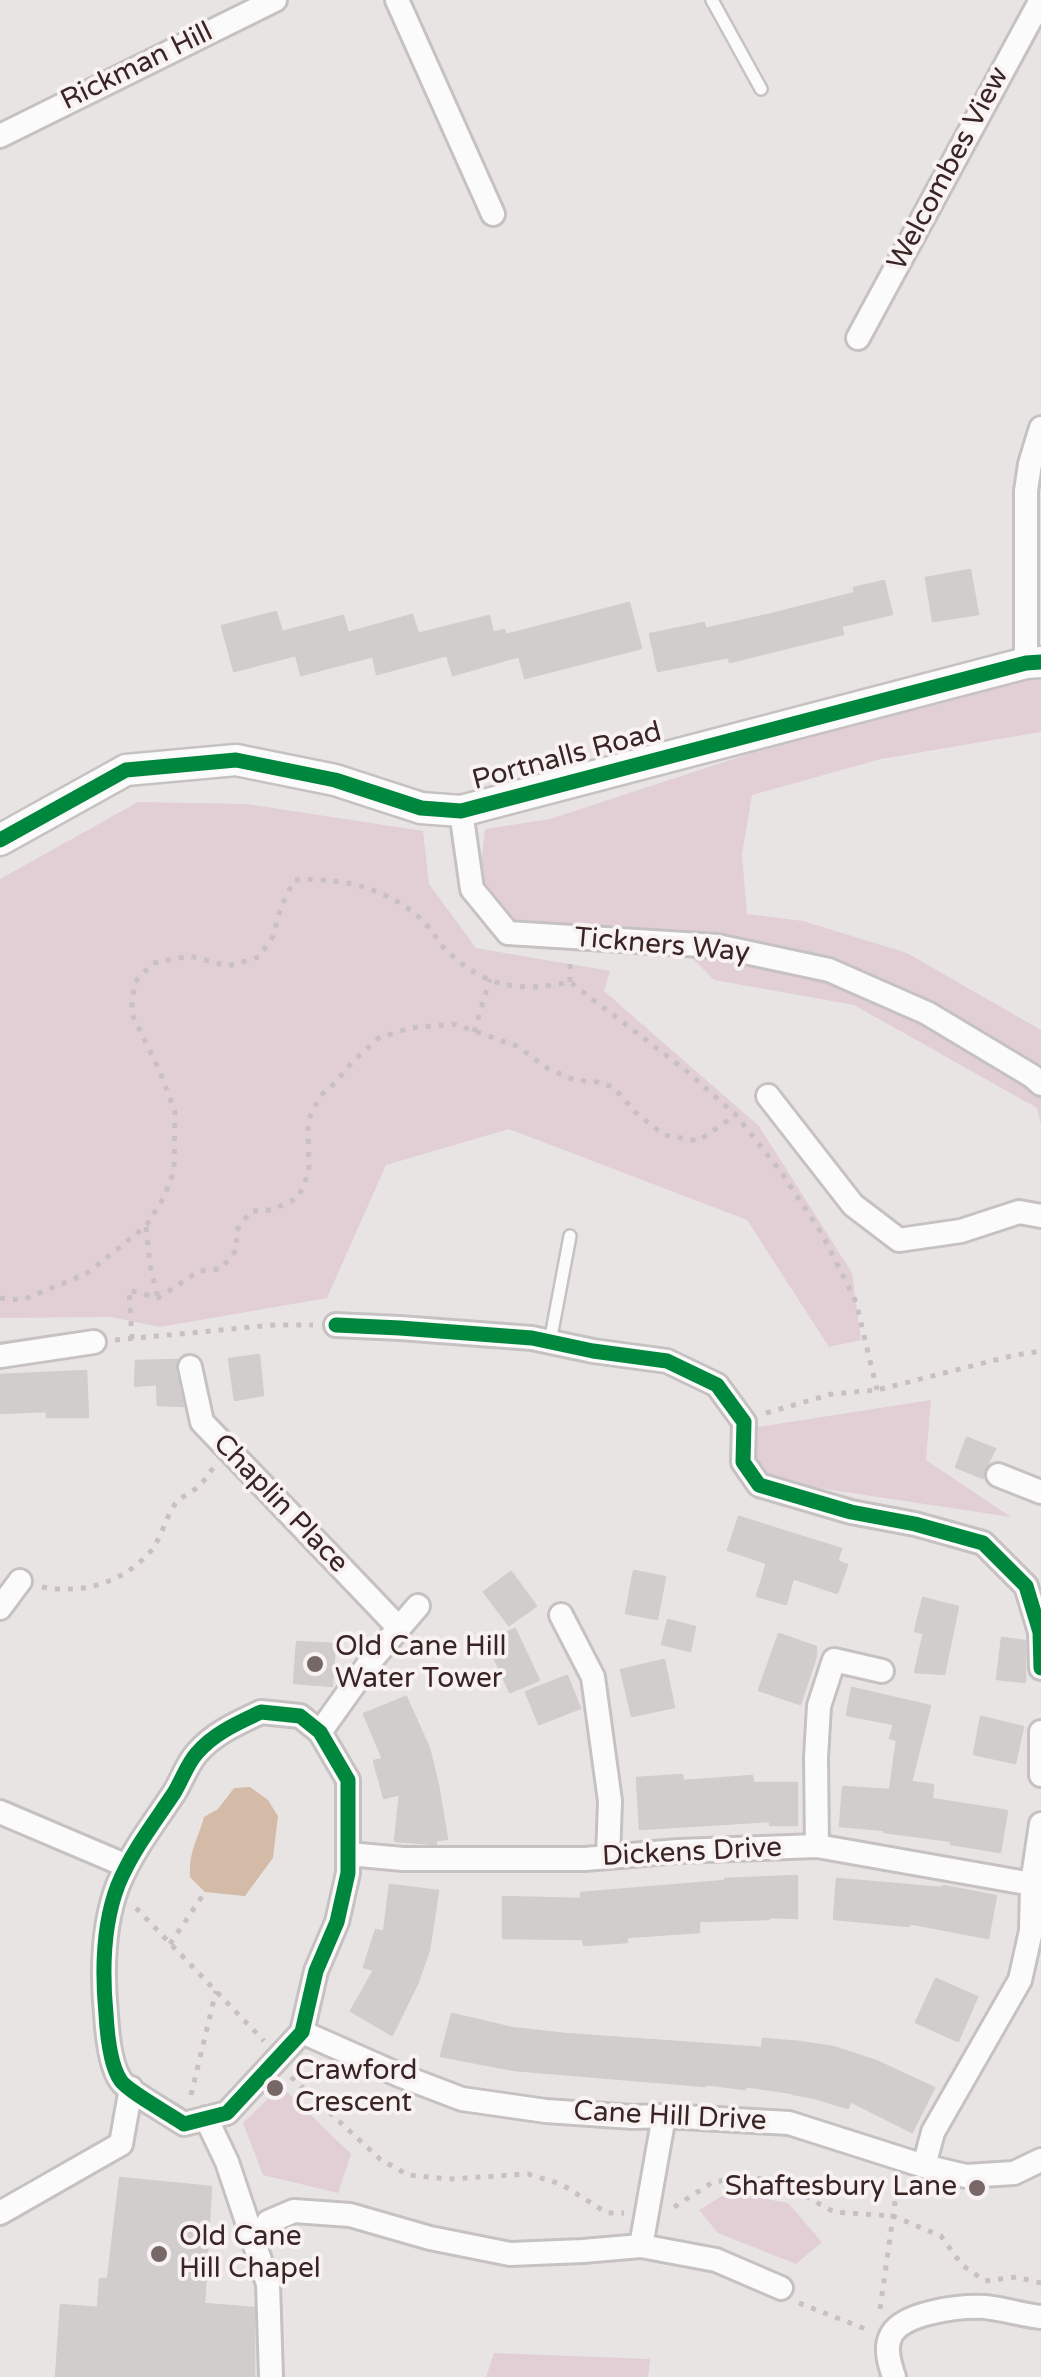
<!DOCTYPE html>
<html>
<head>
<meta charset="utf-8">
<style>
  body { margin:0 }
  canvas { display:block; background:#e9e4e4 }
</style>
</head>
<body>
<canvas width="1041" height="2377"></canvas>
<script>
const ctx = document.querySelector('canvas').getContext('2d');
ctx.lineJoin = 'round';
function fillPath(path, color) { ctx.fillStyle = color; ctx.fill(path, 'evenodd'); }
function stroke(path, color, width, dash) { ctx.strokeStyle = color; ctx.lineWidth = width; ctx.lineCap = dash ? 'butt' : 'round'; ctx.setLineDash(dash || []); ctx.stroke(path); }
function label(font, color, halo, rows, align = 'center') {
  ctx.font = font + ' "Varela Round",sans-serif'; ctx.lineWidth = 8; ctx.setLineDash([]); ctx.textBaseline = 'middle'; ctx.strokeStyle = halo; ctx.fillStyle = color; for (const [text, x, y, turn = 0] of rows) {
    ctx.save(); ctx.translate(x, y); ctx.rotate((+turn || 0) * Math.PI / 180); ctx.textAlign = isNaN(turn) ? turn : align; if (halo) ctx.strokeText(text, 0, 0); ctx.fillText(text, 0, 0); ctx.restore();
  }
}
fillPath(new Path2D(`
  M1041,662v70l-160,27 -129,36 -10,59 5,60 56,7 104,32 134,77v94l-4,-16 -183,-103 -140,-25 -44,-44 -155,-14 -36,-39 6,-54 65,-10 476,-156z
  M138,802l109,2 176,27 6,53 47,64 134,23 -6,20 155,135 93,147 9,67 -32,7 -82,-127 -238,-91 -123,36 -59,133 -167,29 -49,-10 -111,1v-439z
  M931,1400l-5,60 85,57 -246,-37 -11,-24 4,-29z
  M281,2086l70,68 -13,39 -75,-18 -20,-52z
  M729,2192l59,11 34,39 -26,22 -78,-31 -19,-23z
  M494,2353l156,6 -2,18h-162z`), '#e1cfd5');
fillPath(new Path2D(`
  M250,1787l18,13 10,16 -5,42 -28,38 -40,-4 -15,-15c-1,-27 7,-35 14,-60l14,-8 16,-21z`), '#d4bba8');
const building = new Path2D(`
  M970,570l8,44 -45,7 -7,-43z
  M884,581l8,33 -51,12 2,8 -113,28 -2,-5 -70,14 -8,-37 54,-11 1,6 67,-15 83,-21 -1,-5z
  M629,603l12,45 -116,30 -6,-22 -66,19 -6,-20 -70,19 -4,-18 -72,19 -5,-20 -62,16 -12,-45 54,-14 6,20 61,-16 5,17 64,-18 6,19 71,-18 4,17 11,-3 2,5z
  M259,1355l4,40 -28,5 -6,-41z
  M177,1360l-2,10 8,36 -25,-1 -1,-21 -22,2 1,-25z
  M86,1371l2,46h-41v-6l-47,2v-38z
  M967,1438l28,11 -10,20 -2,9 -27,-11z
  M739,1517l102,32 -4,12 10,4 -10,28 -44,-15 -7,26 -29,-8 10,-33 -39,-13z
  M634,1571l31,6 -8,42 -31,-6z
  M511,1572l25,34 -27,19 -25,-33z
  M923,1598l35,9 -14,67 -29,-2 9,-39 -9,-2z
  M668,1620l27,7 -5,24 -28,-7z
  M515,1629l24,51 -29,12 -23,-50z
  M779,1634l37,13v9l-16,48 -41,-14z
  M1002,1638l23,3v41l-28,-3z
  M297,1642l38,2 -3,42 -38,-3z
  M664,1660l10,47 -42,9 -11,-46z
  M567,1676l13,32 -41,16 -13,-32z
  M852,1688l78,18 -19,76 22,3 -1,14 75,12 -7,41 -49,-8 1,-3 -68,-9 1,-2 -45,-4 3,-39 47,3 7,-50 -7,-2 4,-14 -47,-9z
  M406,1697l23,51 9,37 9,54 -11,1v4l-41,-3 5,-47 -16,4 -10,-37 9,-2 -19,-45z
  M981,1717l42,10 -8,36 -41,-9z
  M682,1775l1,6 69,-5 1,7h44v42h-27v-4l-130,8 -3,-51z
  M797,1876v42l-29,-1 1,2 -70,2v11l-72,5v5l-43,3 -1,-6 -80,-1v-41l78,2v-6l144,-12v-2z
  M837,1879l105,9 1,-2 53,10 -8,42 -79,-15v3l-75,-7z
  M390,1885l48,6 -9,59 -12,34 -25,51 -41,-24 23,-41 -10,-3 12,-37 8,2z
  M936,1979l41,18 -19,44 -42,-19z
  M452,2014l60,14 53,6 197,14 1,-9 37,3 33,5 43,14 58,27 -22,44 -62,-31 -2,7 -33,-10 -22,-4v-1l-48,-7v3l-40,-5v2l-191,-16 -73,-14z
  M120,2178l91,9 -7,117 50,4v69h-198l5,-72 37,3 2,-29h8z`);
fillPath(building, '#d2cdcd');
stroke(building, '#d2cdcd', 2.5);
const service = new Path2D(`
  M712,0l49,89
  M550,1342l20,-106`);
const minor = new Path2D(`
  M397,0l96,214
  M0,136l275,-136
  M858,338l183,-338
  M1026,663v-172l4,-27 11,-36
  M461,811l11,78 36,44 209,13 112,24 98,43 105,63 9,8
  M768,1096l85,109 46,35 62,-9 58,-19 22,4
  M336,1325l64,3 132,10 61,13 74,10 50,24 27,37 -1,40 16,23 92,27 64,12 68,19 43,43 14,46 1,36
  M0,1356l94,-14
  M190,1367l12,55 196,205
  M998,1475l43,17
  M0,1608l20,-27
  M561,1615l32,62 17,124 -2,56
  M261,1712l39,4 20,16 28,48v93l-11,49 -21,49 -14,61 -75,81 -43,11c-13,-9 -56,-33 -63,-43 -11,-15 -14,-50 -15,-67 -4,-42 -3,-90 12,-129 14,-34 36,-62 56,-92 8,-13 13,-29 23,-40 17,-20 41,-30 64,-41z
  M320,1732l53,-74 45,-52
  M1041,1732v43
  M0,1812l127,54
  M817,1846l-1,-88 3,-52 15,-46 48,11
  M349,1854l54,5h182l93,-8 139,-5 215,38
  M302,2032l97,43 63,24 84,12 87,6 31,-1 125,7 135,43 42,10 48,-3 27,-13
  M206,2118l21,44 41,122 3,93
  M924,2166l9,-34 87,-152 11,-49 1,-47 9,-60
  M0,2213l121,-69 10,-56
  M641,2246l23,-130
  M256,2247l12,-25 26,-11 56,4 80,23 80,16 73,-3 58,-5 75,14 65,28
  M894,2377c-4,-12 -9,-27 -4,-39 9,-26 71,-32 95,-31 19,2 37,8 56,10`);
const tertiary = new Path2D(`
  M0,840l126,-70 110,-10 99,20 86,28 40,3 565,-148 15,-1`);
stroke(service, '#c7c2c2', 16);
stroke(minor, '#c7c2c2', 28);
stroke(tertiary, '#c7c2c2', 35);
stroke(new Path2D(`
  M570,982v-22
  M474,1032l16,-53
  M146,1227l4,38 8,33
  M0,1298l22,2 64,-26 60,-48 18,-29 10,-26 1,-59 -15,-40 -29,-60 4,-30 18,-19 37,-7 38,10 31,-9 14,-21 8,-29 13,-27c46,-3 96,8 130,42 9,9 14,21 24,30 39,36 72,40 122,30l114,87 52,46 45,57 41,62 34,68 21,88
  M132,1339l-3,-49 29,8 41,-27 22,-2 16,-20 -1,-18 15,-20 21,-1 26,-12 11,-26 -1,-51 12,-25 15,-13 18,-22 26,-23 31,-10 44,-4 63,22 30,22 27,12 24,2 15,5 22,25 29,23 34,6 38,-26
  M115,1340l159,-15h39
  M766,1413l66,-19 45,-4 138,-35 26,-4
  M42,1587c39,7 79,-3 107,-34 12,-13 16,-34 26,-49 6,-8 17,-11 24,-18 6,-6 10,-13 15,-19
  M136,1908l128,133
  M170,1944l35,-52
  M291,2077l89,82 28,16 41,4 79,-5 33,10 46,29h17
  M191,2095l25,-104
  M674,2207l39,-25 37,-5 30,5 54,30 59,4 48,20 21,29 23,16 31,-4 25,6
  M799,2303l69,27
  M880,2309l18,-128`), '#c9c1c1', 5, [5, 8]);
stroke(service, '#fcfbfb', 11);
stroke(minor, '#fcfbfb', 22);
stroke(tertiary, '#fcfbfb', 30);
stroke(new Path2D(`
  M0,840l126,-70 110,-10 99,20 86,28 40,3 565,-148 15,-1
  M336,1325l64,3 132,10 61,13 74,10 50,24 27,37 -1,40 16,23 92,27 64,12 68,19 43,43 14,46 1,36
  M261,1712l39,4 20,16 28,48v93l-11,49 -21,49 -14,61 -75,81 -43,11c-13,-9 -56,-33 -63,-43 -11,-15 -14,-50 -15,-67 -4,-42 -3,-90 12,-129 14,-34 36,-62 56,-92 8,-13 13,-29 23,-40 17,-20 41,-30 64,-41z`), '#00873e', 15);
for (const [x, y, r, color] of [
  [315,1664,10,"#776867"],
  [275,2088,10,"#776867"],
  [977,2188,10,"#776867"],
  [159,2254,10,"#776867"]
]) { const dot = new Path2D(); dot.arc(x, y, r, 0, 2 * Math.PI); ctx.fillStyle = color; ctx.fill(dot); stroke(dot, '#f8f2f3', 4); }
label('28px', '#3a2524', '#f8f2f3', [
  ["Rickman Hill",137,67,-26],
  ["Welcombes View",949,169,-62],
  ["Portnalls Road",567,757,-15],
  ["Tickners Way",662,946,5],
  ["Chaplin Place",280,1504,46],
  ["Dickens Drive",692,1853,-3],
  ["Cane Hill Drive",670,2117,3]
]);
label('28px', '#3a2524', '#f8f2f3', [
  ["Old Cane Hill",335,1648],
  ["Water Tower",335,1680],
  ["Crawford",295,2072],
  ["Crescent",295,2104],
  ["Shaftesbury Lane",957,2188,"right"],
  ["Old Cane",179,2238],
  ["Hill Chapel",179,2270]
], 'left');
</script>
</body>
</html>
